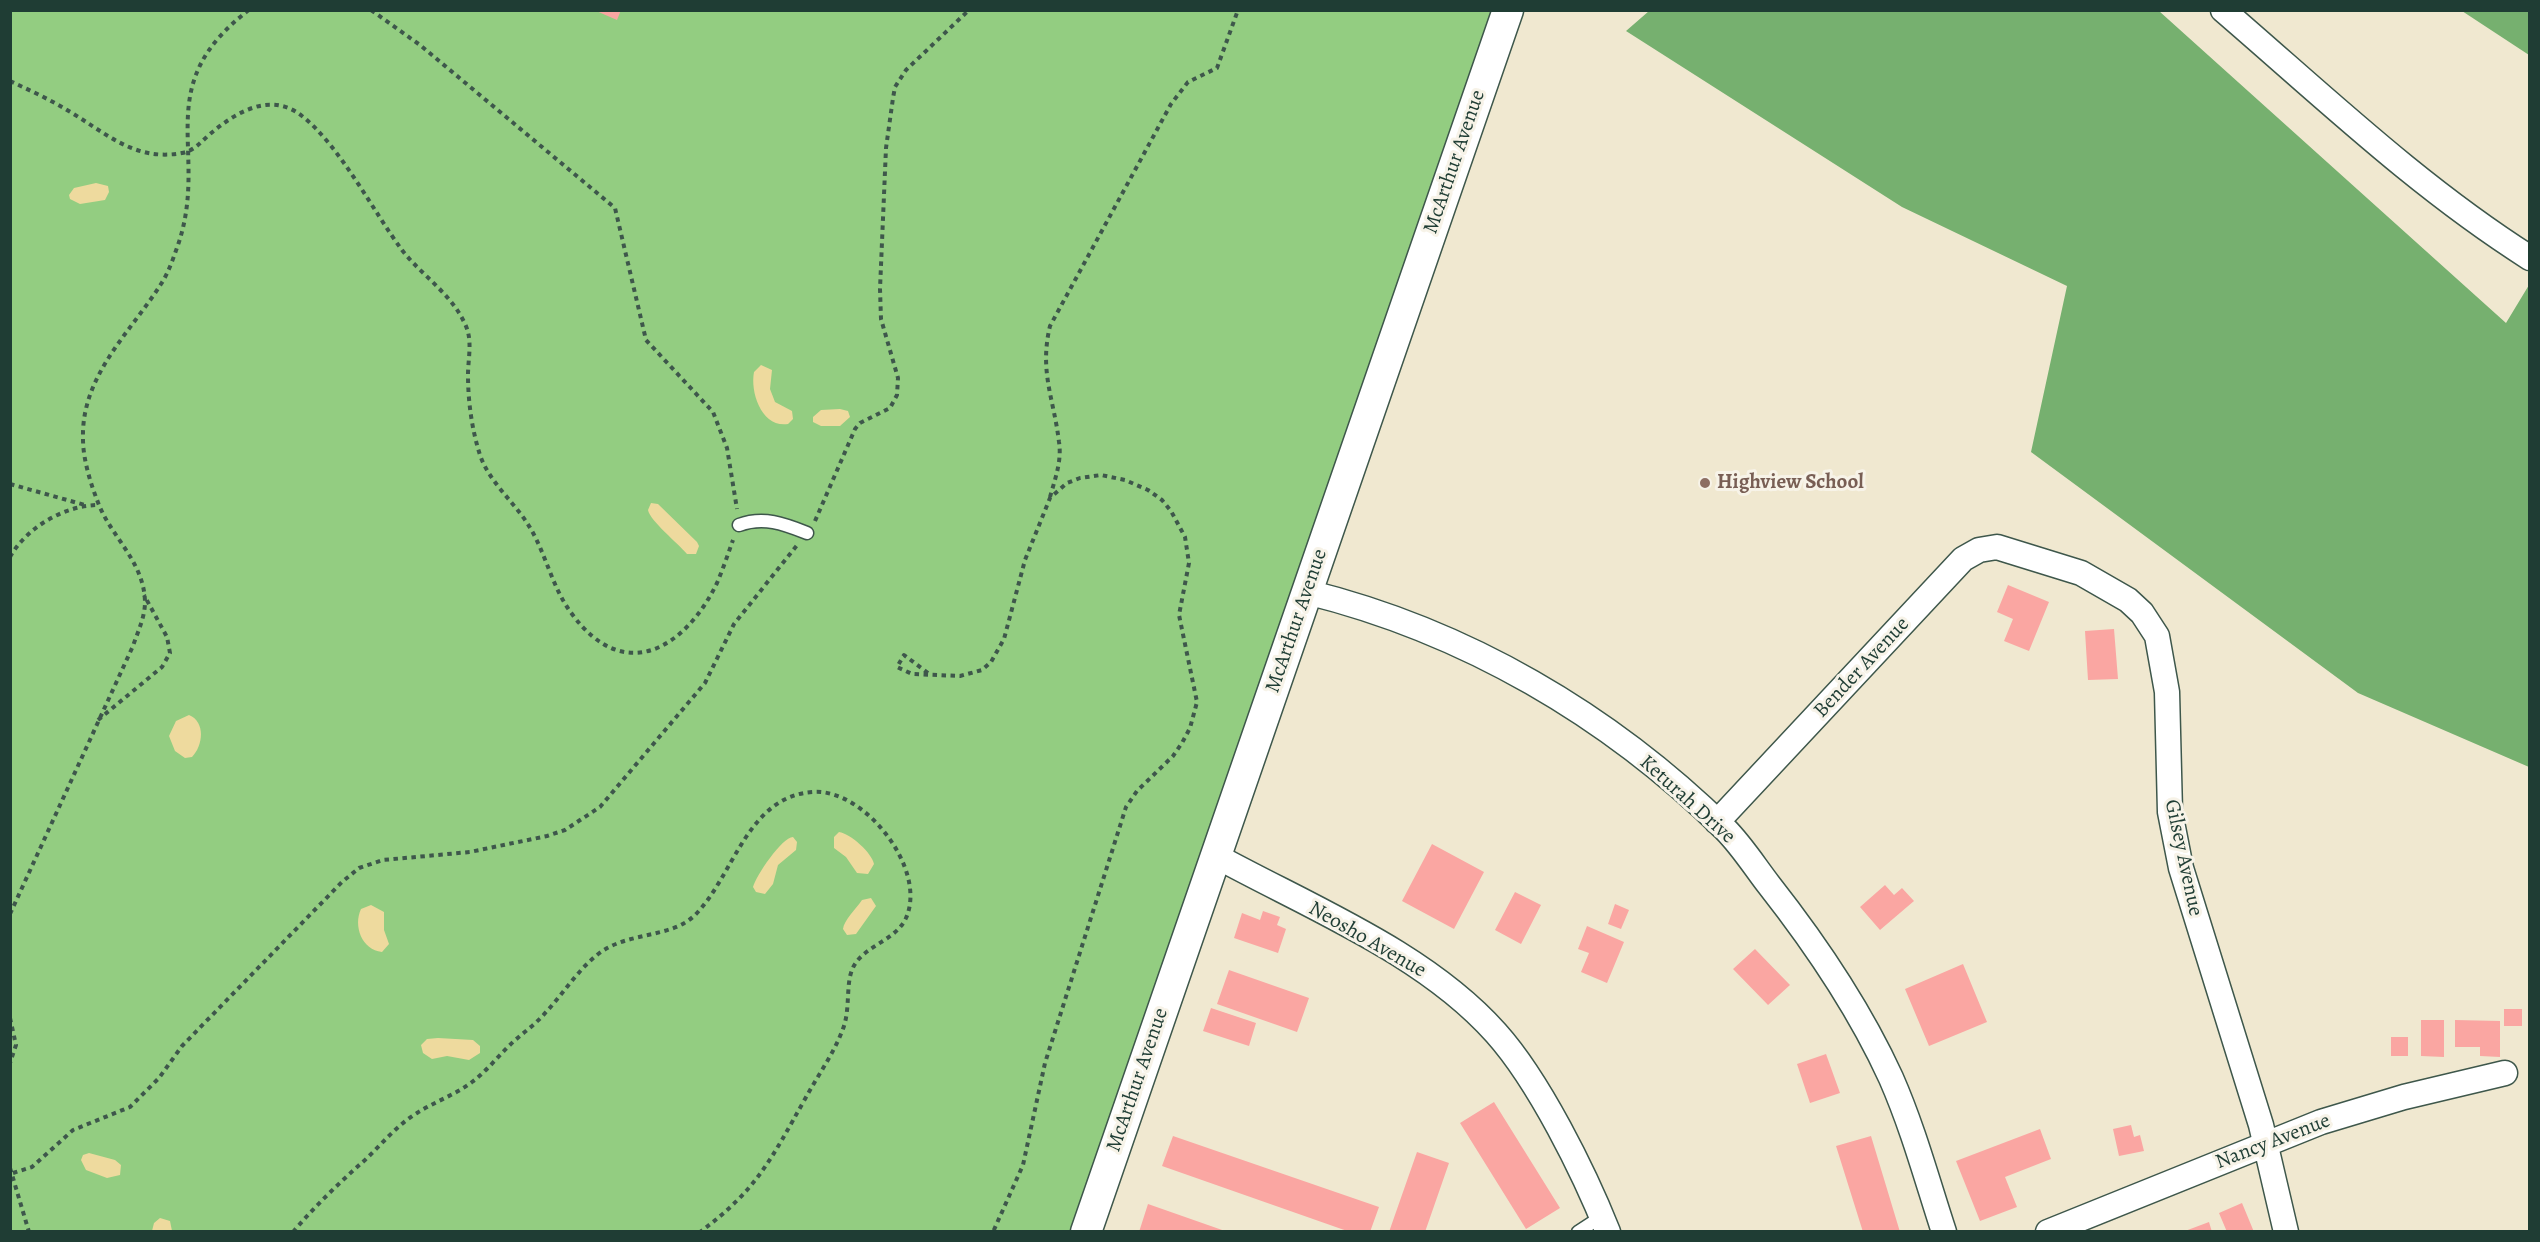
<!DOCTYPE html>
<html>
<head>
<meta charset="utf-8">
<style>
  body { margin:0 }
  #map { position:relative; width:2540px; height:1242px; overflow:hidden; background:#f0e8d0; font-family:Alegreya,serif }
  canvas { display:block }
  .frame { position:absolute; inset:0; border:12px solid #1f3d34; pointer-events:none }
</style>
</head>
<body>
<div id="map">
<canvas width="2540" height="1242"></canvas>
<div class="frame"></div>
</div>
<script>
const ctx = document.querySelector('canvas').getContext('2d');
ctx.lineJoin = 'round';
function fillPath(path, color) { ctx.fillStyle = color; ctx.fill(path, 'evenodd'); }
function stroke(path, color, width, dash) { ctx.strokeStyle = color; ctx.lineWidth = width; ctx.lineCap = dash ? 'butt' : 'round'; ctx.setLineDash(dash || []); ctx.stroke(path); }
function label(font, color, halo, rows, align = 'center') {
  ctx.font = font + ' Alegreya,serif'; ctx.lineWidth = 6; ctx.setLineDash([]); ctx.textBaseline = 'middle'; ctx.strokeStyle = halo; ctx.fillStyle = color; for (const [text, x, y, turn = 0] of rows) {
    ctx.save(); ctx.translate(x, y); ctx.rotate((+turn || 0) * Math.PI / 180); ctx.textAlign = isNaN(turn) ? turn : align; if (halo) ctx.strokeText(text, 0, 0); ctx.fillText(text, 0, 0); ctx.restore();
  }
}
fillPath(new Path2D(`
  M10,11h1498l-422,1220h-1075z`), '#93cd81');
fillPath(new Path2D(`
  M1649,11h510l347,312 23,-38v482l-171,-74 -327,-241 36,-166 -165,-79 -276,-176z
  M2462,11h67v44z`), '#76b06f');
fillPath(new Path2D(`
  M96,183l12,3 1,6 -4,8 -25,4 -10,-5 -1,-4 5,-7z
  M761,365l11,5 -2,19 5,13 17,9 1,8 -5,5c-26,4 -38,-31 -34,-52z
  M840,409l8,2 2,6 -10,9h-19l-8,-4v-5l8,-7z
  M651,503l7,1 39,38 2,4 -3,8h-9c-9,-11 -37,-33 -39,-44z
  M189,715c17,7 14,31 3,42l-7,1 -10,-7 -6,-15 7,-15z
  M839,832c12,2 33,21 35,32l-6,10 -11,-1 -11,-16 -12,-9v-11z
  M793,837l4,5 -1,8 -18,15 -5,19 -8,10 -9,-2 -3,-5c3,-11 29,-50 40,-50z
  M871,898l5,8 -20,28 -9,1 -4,-6c1,-9 13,-20 19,-29z
  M371,905l13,7v18l5,14 -7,8c-20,-2 -29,-26 -21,-43z
  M438,1038l35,2 7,6v7l-11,7 -22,-4 -15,3 -9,-6 -2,-8 6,-6z
  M89,1153l26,7 6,5 -1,10 -13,3 -21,-8 -5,-10 2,-5z
  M160,1218l10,3 2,10h-20l2,-8z`), '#eeda9e');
fillPath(new Path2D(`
  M594,10h27l-4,10z
  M2008,585l41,17 -20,49 -25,-10 9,-22 -16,-7z
  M2114,629l4,50 -30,1 -3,-49z
  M1432,844l52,28 -30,57 -52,-28z
  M1885,885l9,10 8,-7 12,13 -34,29 -20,-23z
  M1515,892l26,13 -20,39 -26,-14z
  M1615,904l14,6 -8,19 -13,-5z
  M1263,911l17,6 -3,8 9,4 -8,24 -44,-15 8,-25 18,7z
  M1587,926l37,16 -17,41 -26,-11 8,-19 -11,-4z
  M1755,949l35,36 -22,20 -35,-36z
  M1963,964l24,58 -58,24 -24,-57z
  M1229,970l80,28 -12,34 -80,-28z
  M1211,1008l45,15 -7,23 -46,-15z
  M2504,1009h18v17h-18z
  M2421,1020h23v37l-23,-1z
  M2455,1020l45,1v36l-20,-1v-9h-25z
  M2391,1037h17v19h-17z
  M1826,1054l14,39 -30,10 -13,-39z
  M1494,1102l66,106 -34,21 -66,-106z
  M2131,1125l3,12 6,-2 4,16 -25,5 -6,-27z
  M2040,1129l11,30 -46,18 12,30 -37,14 -24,-60z
  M1173,1136l206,71 -9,25h-20l-188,-66z
  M1871,1136l29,96h-37l-27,-86z
  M1417,1152l32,11 -24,69h-36z
  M2242,1203l12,29h-27l-8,-19z
  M1148,1204l77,27 -1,1h-85z
  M2209,1222l3,10h-27v-1z`), '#faa6a2');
const service = new Path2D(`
  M739,525c25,-9 45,-1 68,8
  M1578,1232l23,-15`);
const minor = new Path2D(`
  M2223,10c100,86 195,177 307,248
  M1307,592c158,39 302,123 418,237 17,17 30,38 44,56 48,61 90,123 122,193 22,50 36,102 53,154
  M1717,822l246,-263 16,-9 18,-3 84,26 47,27 14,13 15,23 10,56 3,120 11,56 80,257 25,107
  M1216,856c93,51 209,97 280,177 43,48 88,139 112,199
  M2048,1232l273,-110 83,-25 101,-24`);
const tertiary = new Path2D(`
  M1086,1232l422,-1222`);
stroke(service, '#3e574b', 15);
stroke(minor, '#3e574b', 27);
stroke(tertiary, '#3e574b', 33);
stroke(new Path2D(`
  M371,10l49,35 195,163 31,132 67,72 14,36 10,61
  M10,81c19,9 39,18 57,29 38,22 67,52 115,43 12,-2 19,-11 28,-19 26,-22 61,-43 92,-18 38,30 71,95 100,134 20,26 49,43 63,74 8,16 3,34 3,51 0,27 4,55 12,80 10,29 37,49 52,76 15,27 21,58 40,83 52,71 113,35 145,-31 6,-14 11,-29 16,-43
  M10,484l75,21
  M1050,497c5,-18 12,-36 9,-55 -5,-43 -20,-70 -9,-116l121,-222 17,-22 29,-14 21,-58
  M815,521l40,-92 5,-6 30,-15 7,-13 1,-17 -17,-59 -1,-30 6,-141 7,-50 2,-11 11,-17 63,-60
  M10,557c17,-30 55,-52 89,-52
  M928,673l-24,-18 -7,12 15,7 48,2 22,-6 9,-8 13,-23 21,-79 25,-62 17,-15 13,-5 21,-3 24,5 23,10 14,10 9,11 14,26 4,26 -10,52 18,87 -7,26 -8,15 -9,13 -36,35 -11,16 -81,256 -22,102 -30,67
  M98,720l64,-53 8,-14 -3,-16 -23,-42
  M10,914l123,-268c5,-15 12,-29 12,-44 -1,-40 -32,-63 -46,-97 -8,-20 -16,-45 -16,-66 -2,-63 47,-106 78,-155 8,-12 13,-28 18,-42 30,-93 -30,-156 70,-232
  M10,1018l6,27 -6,18
  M10,1168l19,64
  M13,1173l19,-6 41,-37 57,-23 29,-29 23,-32 160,-164 17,-14 24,-8 87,-8 77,-16 18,-6 35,-23 105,-124 29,-59 64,-80
  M293,1232c22,-26 47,-50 72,-72 17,-16 32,-35 52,-47 17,-11 38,-18 55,-31 15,-11 27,-27 41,-40 11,-10 23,-18 33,-30 17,-18 31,-41 51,-57 29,-24 74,-16 98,-40 39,-39 52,-119 118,-123 51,-4 115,77 93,126 -11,24 -45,28 -54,52 -6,15 -2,37 -8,56 -9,26 -26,49 -39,73 -34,60 -47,90 -105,133`), '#3e574b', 4, [4.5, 4.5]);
stroke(service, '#fff', 12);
stroke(minor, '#fff', 24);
stroke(tertiary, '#fff', 30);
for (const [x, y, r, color] of [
  [1705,483,6,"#8d6e63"]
]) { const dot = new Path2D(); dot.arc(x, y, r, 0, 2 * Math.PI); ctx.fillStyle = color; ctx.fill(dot); stroke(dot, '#f7f3e8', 2); }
label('21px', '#1f3d34', '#f7f3e8', [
  ["McArthur Avenue",1455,162,-71],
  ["McArthur Avenue",1297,621,-71],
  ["Bender Avenue",1862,668,-47],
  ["Keturah Drive",1687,800,42],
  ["Gilsey Avenue",2183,858,78],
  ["Neosho Avenue",1367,940,30],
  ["McArthur Avenue",1138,1080,-71],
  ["Nancy Avenue",2273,1142,-21]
]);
label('bold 21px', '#785e54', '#f7f3e8', [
  ["Highview School",1717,483]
], 'left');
</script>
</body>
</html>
